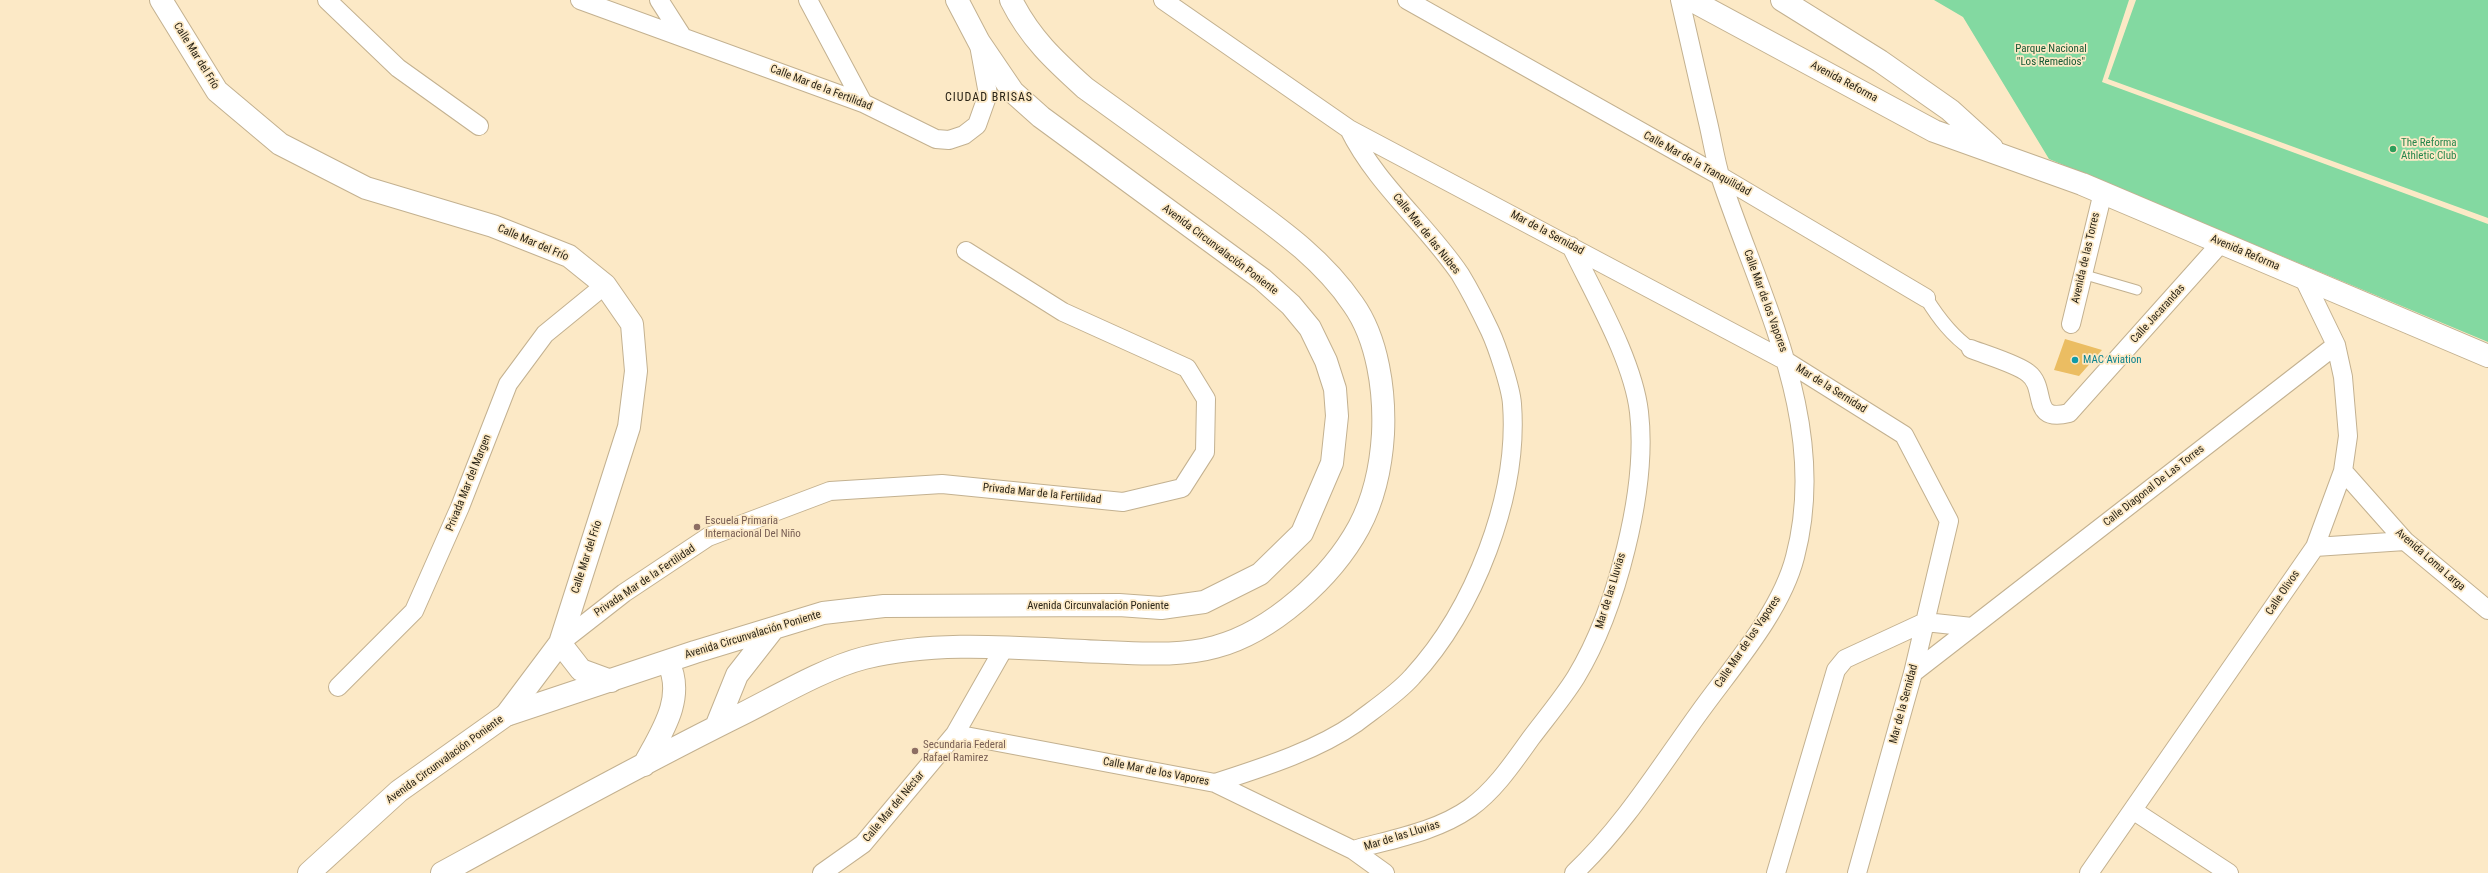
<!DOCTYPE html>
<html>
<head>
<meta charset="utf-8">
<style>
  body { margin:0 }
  canvas { display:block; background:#fce9c6 }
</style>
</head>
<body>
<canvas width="2488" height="873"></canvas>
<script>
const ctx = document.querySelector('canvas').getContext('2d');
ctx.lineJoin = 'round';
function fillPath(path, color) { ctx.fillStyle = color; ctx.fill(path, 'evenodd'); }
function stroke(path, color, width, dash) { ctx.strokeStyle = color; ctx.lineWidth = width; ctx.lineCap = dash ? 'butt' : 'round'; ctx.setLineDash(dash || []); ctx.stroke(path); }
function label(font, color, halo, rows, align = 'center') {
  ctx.font = font + ' "Roboto Condensed",sans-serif'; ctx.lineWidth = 3.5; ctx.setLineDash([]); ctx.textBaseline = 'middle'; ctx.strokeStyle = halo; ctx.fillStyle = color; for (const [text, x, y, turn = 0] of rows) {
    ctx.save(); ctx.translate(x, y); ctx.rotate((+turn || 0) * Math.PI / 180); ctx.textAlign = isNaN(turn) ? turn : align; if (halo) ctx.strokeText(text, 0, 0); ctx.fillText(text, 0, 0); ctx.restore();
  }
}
fillPath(new Path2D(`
  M1934,0h195l-27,82 386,142v118l-439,-183 -86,-142z
  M2136,0h352v218l-380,-139z`), '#83d9a1');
fillPath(new Path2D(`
  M2065,339l37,11 -23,26 -25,-6z`), '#ebbd62');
const service = new Path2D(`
  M2082,274l55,16`);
const pedestrian = new Path2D(`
  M1926,298c13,21 26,38 45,51`);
const minor = new Path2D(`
  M327,0l71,68 81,58
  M580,0l283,103 73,36 13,1 15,-5 13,-10 11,-31 -9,-49
  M659,0l23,36
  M808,0l55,103
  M1163,0l186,129 437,232 118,74 45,86 -36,152 -56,200
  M1407,0l313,176 206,122
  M2071,324l32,-132
  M1971,349c15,6 46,15 57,24 20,15 1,50 41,40l152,-170
  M2343,471l62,70 83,69
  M2315,547l90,-6
  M560,643l64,-50 84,-56 122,-46 112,-7 181,18 59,-14 23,-36 1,-53 -19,-31 -124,-56 -97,-61
  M1913,673l423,-328
  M338,687l76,-76 46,-104 48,-123 37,-50 60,-49
  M955,734l260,49 138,67 32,23
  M1215,783c46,-15 101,-32 141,-60 18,-14 41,-29 56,-46 62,-67 107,-181 100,-273 -1,-16 -15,-58 -22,-73 -9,-19 -19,-39 -30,-57 -34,-50 -84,-90 -111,-145
  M2134,811l95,62
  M1353,850c39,-11 83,-18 117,-42 25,-18 43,-45 61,-70 15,-20 32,-40 45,-61 40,-66 72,-188 63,-265 -6,-52 -45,-118 -68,-166
  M822,873l41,-29 92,-110 49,-86
  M1574,873c49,-46 86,-106 125,-160 33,-46 82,-101 96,-156 35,-132 -33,-255 -74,-378 -6,-19 -9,-41 -14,-61 -9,-39 -18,-79 -27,-118
  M1776,873l60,-203 9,-11 80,-37 47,5
  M2089,873l226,-326 28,-76 5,-35 -5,-59 -7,-32 -33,-68`);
const tertiary = new Path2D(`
  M161,0l56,91 63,53 86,44 127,38 76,30 36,29 27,39 4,47 -7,56 -69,216 -54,72
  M560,643l21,27 30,11`);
const secondary = new Path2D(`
  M1691,0l243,131 148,53 406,172
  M1782,0l98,61 70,49 42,38
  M716,727l21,-52 36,-46
  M644,765c17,-32 42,-67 24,-103
  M309,873l90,-82 107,-76 189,-63 128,-39 61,-7 235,-1 42,3 43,-6 56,-28 42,-41 30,-70 5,-47 -2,-27 -9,-28 -16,-33 -19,-23 -29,-26 -221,-162 -28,-25 -34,-50 -22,-42
  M442,873c99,-54 197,-108 298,-158 36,-18 85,-47 124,-57 77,-19 161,-9 239,-6 37,1 76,5 112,-5 57,-15 117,-70 144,-120 16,-30 22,-60 24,-93 2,-42 -5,-95 -30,-130 -34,-50 -84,-82 -131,-117 -46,-33 -91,-66 -137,-99 -31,-28 -55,-50 -74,-88`);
stroke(service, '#c3b190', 11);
stroke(pedestrian, '#c3b190', 15);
stroke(minor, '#c3b190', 20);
stroke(tertiary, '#c3b190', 24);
stroke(secondary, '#c3b190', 24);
stroke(service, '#fff', 9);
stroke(pedestrian, '#fff', 13);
stroke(minor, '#fff', 18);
stroke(tertiary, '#fff', 22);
stroke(secondary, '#fff', 22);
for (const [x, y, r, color] of [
  [2393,149,4,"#2e9e5b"],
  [2075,360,4,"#0f9aa8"],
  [697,527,4,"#8d6e63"],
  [915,751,4,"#8d6e63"]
]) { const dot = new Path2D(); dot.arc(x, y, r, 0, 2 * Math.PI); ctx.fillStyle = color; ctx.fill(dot); stroke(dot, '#fce9c6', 1.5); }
label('11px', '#155833', '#fce9c6', [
  ["Parque Nacional",2051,49],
  ["\"Los Remedios\"",2051,62]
]);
label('11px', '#2a2417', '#fce9c6', [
  ["Calle Mar del Frío",196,56,58],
  ["Avenida Reforma",1844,82,28],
  ["Calle Mar de la Fertilidad",821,88,21],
  ["Calle Mar de la Tranquilidad",1697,164,29],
  ["Mar de la Sernidad",1547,233,28],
  ["Calle Mar de las Nubes",1426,234,51],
  ["Calle Mar del Frío",533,243,23],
  ["Avenida Circunvalación Poniente",1220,250,37],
  ["Avenida Reforma",2245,253,23],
  ["Avenida de las Torres",2086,258,-77],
  ["Calle Mar de los Vapores",1765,301,70],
  ["Calle Jacarandas",2158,314,-48],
  ["Mar de la Sernidad",1831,389,32],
  ["Privada Mar del Margen",469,483,-68],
  ["Calle Diagonal De Las Torres",2154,486,-38],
  ["Privada Mar de la Fertilidad",1042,494,6],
  ["Calle Mar del Frío",587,557,-72],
  ["Avenida Loma Larga",2430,560,41],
  ["Privada Mar de la Fertilidad",645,581,-34],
  ["Mar de las Lluvias",1611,591,-73],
  ["Calle Olivos",2283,593,-56],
  ["Avenida Circunvalación Poniente",1098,606],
  ["Avenida Circunvalación Poniente",753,635,-17],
  ["Calle Mar de los Vapores",1748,642,-56],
  ["Mar de la Sernidad",1904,704,-75],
  ["Avenida Circunvalación Poniente",445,760,-36],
  ["Calle Mar de los Vapores",1156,772,11],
  ["Calle Mar del Néctar",894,807,-50],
  ["Mar de las Lluvias",1402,836,-17]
]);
label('11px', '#27864d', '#fce9c6', [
  ["The Reforma",2401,143],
  ["Athletic Club",2401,156]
], 'left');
label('11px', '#0d838f', '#fce9c6', [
  ["MAC Aviation",2083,360]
], 'left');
label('11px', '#785e54', '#fce9c6', [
  ["Escuela Primaria",705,521],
  ["Internacional Del Niño",705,534],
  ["Secundaria Federal",923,745],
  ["Rafael Ramirez",923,758]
], 'left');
ctx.letterSpacing = '1px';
label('12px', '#2a2417', '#fce9c6', [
  ["CIUDAD BRISAS",989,98]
]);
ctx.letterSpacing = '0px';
</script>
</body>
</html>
